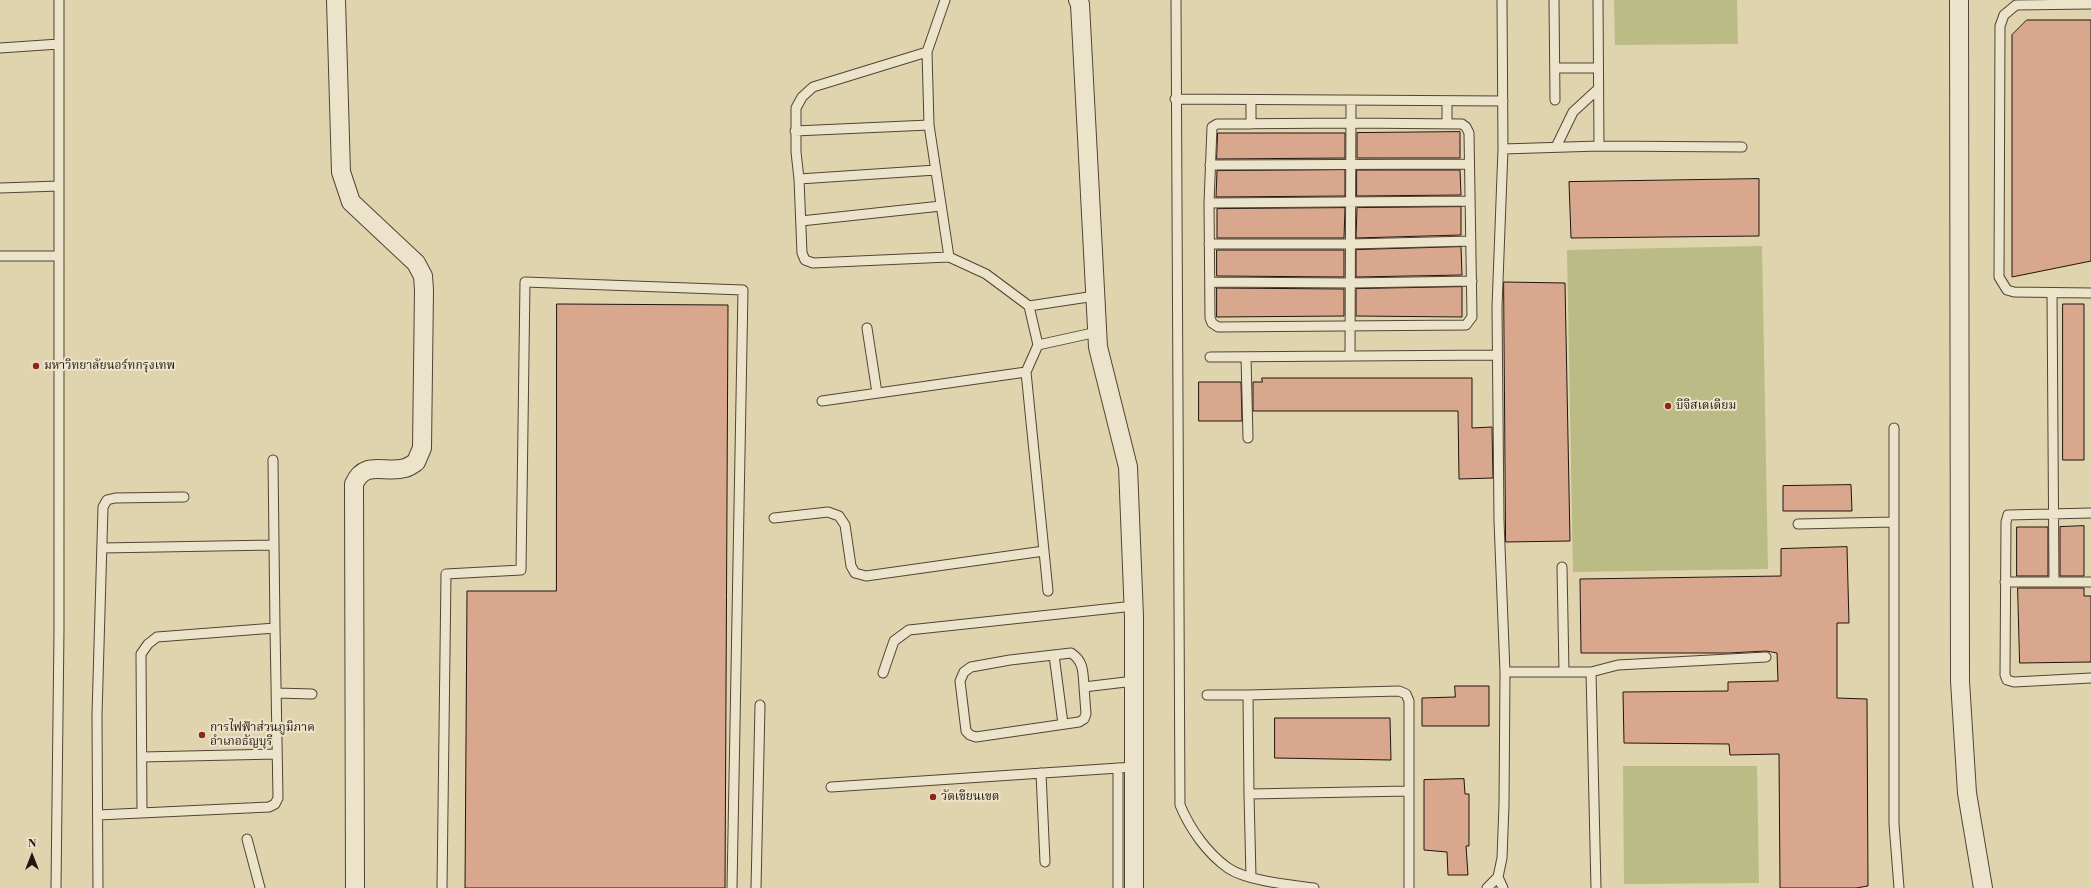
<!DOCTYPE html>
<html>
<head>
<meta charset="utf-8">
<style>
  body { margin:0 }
  #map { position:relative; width:2091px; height:888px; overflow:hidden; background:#e0d4ae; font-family:"Libre Bodoni",serif }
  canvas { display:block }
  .north { position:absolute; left:12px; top:836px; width:40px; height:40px; -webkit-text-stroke:3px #ebe3ca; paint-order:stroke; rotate:0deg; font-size:11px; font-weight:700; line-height:16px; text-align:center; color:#22140e }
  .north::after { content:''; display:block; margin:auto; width:14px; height:18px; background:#22140e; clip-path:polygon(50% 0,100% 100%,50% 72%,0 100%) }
</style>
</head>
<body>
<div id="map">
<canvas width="2091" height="888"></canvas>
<div class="north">N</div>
</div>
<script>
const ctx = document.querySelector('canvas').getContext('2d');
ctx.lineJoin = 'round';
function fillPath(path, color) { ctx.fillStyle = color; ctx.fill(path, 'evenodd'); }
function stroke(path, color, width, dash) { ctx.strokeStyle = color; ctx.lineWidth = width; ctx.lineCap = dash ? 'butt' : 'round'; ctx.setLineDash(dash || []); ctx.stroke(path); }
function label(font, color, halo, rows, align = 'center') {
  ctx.font = font + ' "Libre Bodoni","Noto Serif Thai",serif'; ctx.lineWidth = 4; ctx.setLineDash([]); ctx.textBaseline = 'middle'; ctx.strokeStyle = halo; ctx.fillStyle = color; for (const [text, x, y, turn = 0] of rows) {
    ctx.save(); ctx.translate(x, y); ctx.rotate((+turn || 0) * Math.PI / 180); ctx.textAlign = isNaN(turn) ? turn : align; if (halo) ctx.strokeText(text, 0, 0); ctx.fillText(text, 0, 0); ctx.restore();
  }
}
fillPath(new Path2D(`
  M1614,0h123l1,44 -123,1z
  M1762,246l6,323 -195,3 -6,-322z
  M1623,766h134l2,117 -135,1z`), '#babb85');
const building = new Path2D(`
  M2027,20h64v241l-79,16v-242z
  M1460,132v26h-103v-25z
  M1218,133h127v25l-128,1z
  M1345,170v26l-129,1 1,-26z
  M1357,170h103l1,25 -104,1z
  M1759,179v57l-188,2 -2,-56z
  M1461,207v28l-105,3 1,-30z
  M1345,208l-1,30h-127v-29z
  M1461,247l1,28 -106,2v-27z
  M1217,250h127v27l-127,-1z
  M1504,282l61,1 5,258 -64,1z
  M1462,287v30l-106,-1v-27z
  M1217,288l127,1v27l-127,1z
  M557,304l171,1 -3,583h-260l2,-297h89z
  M2063,304h21v156h-21z
  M1262,378h210v50l20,-1 1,51 -34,1 -1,-68h-205v-29h9z
  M1199,382h42l1,39h-43z
  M1851,485l1,26h-69v-25z
  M2084,526v50h-24v-49z
  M2017,527h31v49h-31z
  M1847,547l2,76h-12v75l30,1 1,187 -12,2h-76l-1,-134 -49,1 -1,-11 -105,-1 -1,-51 105,-1v-9l50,-1 -1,-28 -11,-2 -37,2h-148l-1,-74 201,-3v-27z
  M2018,588h66v8h7v66l-71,1z
  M1455,686h34v40h-67v-28l33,-1z
  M1275,718h115l1,42 -116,-2z
  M1464,779l1,15h4v52h-3l2,29h-20l-1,-23 -23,-2v-70z`);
fillPath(building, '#d8a78e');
stroke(building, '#22140e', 1);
const lane = new Path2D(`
  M1176,0l4,805c10,24 27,48 48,63 19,13 63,17 86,20
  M1502,0l1,149 -6,158 2,214 6,151 -1,133 -2,53 -4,19 5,11
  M1554,0l1,100
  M1598,0l1,146 143,1
  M2091,4l-75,1 -12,10 -4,11 -1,251 8,13 7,2 77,1
  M0,48l59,-4
  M927,52l2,73 20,132
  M1555,68h43
  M1175,99l328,2
  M1251,100v24
  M1447,101v23
  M1351,123l111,1 4,3 3,6 3,184 -6,8 -248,2 -6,-4 -2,-5 -1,-115 3,-76 5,-3z
  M795,131l134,-6
  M1556,147l17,-35 25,-23
  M1503,149l96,-3
  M1210,165l259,-1
  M799,179l137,-9
  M0,188l59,-2
  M1209,203l261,-2
  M801,221l140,-15
  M1209,244h141l121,-3
  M0,256h59
  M1210,282l140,1 122,-2
  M2052,293l2,289
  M1029,306l66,-10
  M867,328l10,65
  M1038,345l59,-13
  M1350,355l1,-254
  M1210,357l287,-2
  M1246,357l2,81
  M1026,372l22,219
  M822,401l204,-29 12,-27 -9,-39 -43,-32 -37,-17 -136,6 -8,-3 -3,-7 -3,-74 -3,-27v-44l6,-11 11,-10 114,-35 18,-52
  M1894,428v396l5,64
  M273,460l2,168
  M2091,513l-83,2 -2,7 -1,153 2,5 7,2 77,-4
  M774,518l54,-6 11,4 6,9 6,41 4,7 11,3 178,-25
  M1798,524l96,-2
  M102,548l172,-3
  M1562,567l2,105
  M2005,582h86
  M1054,655l9,69
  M1505,672h86
  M883,673l11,-32 15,-11 225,-24
  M1084,687c-1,-14 0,-26 -13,-34l-61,7 -39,7 -7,5 -4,9 6,50 4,4 6,2 103,-15 5,-3 2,-5 -2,-27 50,-6
  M277,693l35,1
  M1207,695h41
  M142,757l135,-3
  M1118,768v120
  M1041,773l4,89
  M831,787l303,-20
  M1249,794l-1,-99 151,-4 7,3 3,7v187
  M98,815l171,-8 6,-3 3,-6 -3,-170 -118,9 -9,7 -7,10 1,158
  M247,839l13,49
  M1251,877l-2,-83 159,-3
  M56,888l3,-259v-629
  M98,888l-1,-173 6,-208 4,-7 8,-2 69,-1
  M442,888l4,-314 75,-4 4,-288 218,8 -11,598
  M756,888l4,-183
  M1487,888l11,-11
  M1596,888l-5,-216 27,-7 148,-8`);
const street = new Path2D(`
  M336,0l5,172 10,30 65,61 7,13 1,14 -2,158 -6,14c-3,2 -7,5 -11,6 -20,6 -40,-9 -51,16l1,404
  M1078,0l2,4 18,343 30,120 6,150v271
  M1959,0l1,681 7,112 16,95`);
stroke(lane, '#524436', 11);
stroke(street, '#524436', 20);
stroke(lane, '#ebe3ca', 9);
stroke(street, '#ebe3ca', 18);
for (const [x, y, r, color] of [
  [36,366,4,"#8f2418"],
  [1668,406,4,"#8f2418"],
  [202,735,4,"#8f2418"],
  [933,797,4,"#8f2418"]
]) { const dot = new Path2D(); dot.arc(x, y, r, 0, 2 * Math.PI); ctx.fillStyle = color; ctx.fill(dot); stroke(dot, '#ebe3ca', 1.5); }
label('12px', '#22140e', '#ebe3ca', [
  ["มหาวิทยาลัยนอร์ทกรุงเทพ",44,366],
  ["บีจีสเตเดียม",1676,406],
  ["การไฟฟ้าส่วนภูมิภาค",210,728],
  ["อำเภอธัญบุรี",210,742],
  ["วัดเขียนเขต",941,797]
], 'left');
</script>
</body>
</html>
